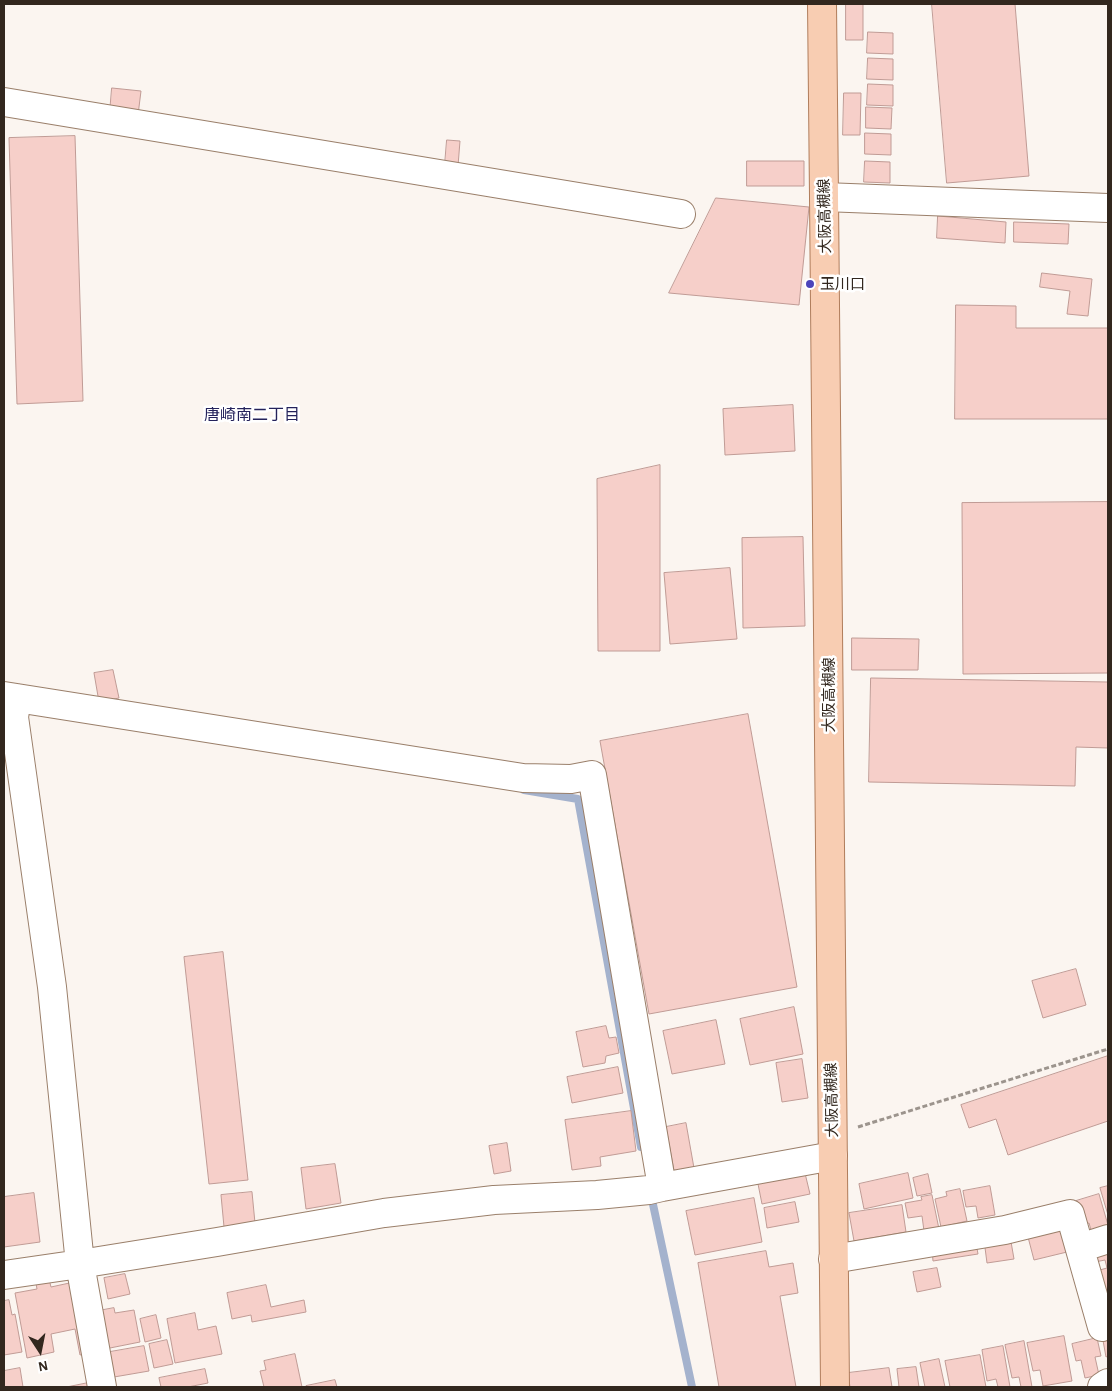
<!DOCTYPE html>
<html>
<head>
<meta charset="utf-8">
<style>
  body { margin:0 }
  #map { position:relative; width:1112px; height:1391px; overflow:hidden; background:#fbf5f0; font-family:"Alegreya Sans",sans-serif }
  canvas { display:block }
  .frame { position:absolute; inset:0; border:5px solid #32271e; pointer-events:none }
  .north { position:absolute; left:15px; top:1326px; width:50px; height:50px; -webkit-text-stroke:4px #fff; paint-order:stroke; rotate:169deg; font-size:14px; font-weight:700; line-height:20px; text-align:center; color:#32271e }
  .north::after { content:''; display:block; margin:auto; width:18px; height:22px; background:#32271e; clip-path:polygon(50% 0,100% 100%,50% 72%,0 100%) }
</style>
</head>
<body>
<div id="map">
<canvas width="1112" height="1391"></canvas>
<div class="frame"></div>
<div class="north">N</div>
</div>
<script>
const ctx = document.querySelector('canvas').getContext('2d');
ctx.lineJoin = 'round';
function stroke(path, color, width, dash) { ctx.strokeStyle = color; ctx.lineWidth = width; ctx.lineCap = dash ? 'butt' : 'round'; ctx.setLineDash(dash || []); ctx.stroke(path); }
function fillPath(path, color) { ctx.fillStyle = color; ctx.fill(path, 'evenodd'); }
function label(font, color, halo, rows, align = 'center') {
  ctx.font = font + ' "Alegreya Sans","Noto Sans JP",sans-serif'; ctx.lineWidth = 5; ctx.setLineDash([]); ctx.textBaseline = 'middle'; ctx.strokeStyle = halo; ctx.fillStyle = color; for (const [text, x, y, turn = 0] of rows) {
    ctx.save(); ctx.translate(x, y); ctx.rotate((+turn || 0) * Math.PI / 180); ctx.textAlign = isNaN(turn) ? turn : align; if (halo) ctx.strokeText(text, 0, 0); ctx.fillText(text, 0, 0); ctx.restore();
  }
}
stroke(new Path2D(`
  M524,790l54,9 63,348
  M651,1195l41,192`), '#a4b2cd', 8);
const building = new Path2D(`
  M846,4h17v36h-17z
  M932,4h83l14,172 -82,7z
  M868,32l25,1v21l-26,-1z
  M868,58l25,1v21l-26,-1z
  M868,84l25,1v21l-26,-1z
  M112,88l29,3 -3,24 -28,-3z
  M844,93h17l-1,42h-17z
  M866,107l26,1 -1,21 -25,-1z
  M865,133l26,1v21l-26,-1z
  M75,136l8,265 -66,3 -8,-266z
  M447,140l13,1 -2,25 -13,-2z
  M747,161h57v25h-57z
  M865,161l25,1v21l-26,-1z
  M716,198l93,9 -10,98 -130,-12z
  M938,216l68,6 -1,21 -68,-5z
  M1014,222l55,2 -1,20 -54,-2z
  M1042,273l50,6 -4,37 -21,-2 3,-23 -30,-4z
  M956,305l60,1v22h92v91h-153z
  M793,405l2,46 -70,4 -2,-46z
  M660,465v186h-62l-1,-172z
  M1108,502v171l-145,1 -1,-171z
  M803,537l2,89 -62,2 -1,-90z
  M730,568l7,71 -67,5 -6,-71z
  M852,638l67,1 -1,31h-66z
  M113,670l6,28 -20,4 -5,-29z
  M871,678l237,4v66l-32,-1 -1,39 -206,-4z
  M748,714l49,273 -148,27 -49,-273z
  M223,952l25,228 -39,4 -25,-227z
  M1076,969l10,36 -43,13 -11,-37z
  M794,1007l9,47 -53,11 -10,-46z
  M716,1020l9,44 -53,10 -9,-43z
  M606,1026l3,12 7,-1 3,16 -13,3 -1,7 -22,4 -7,-35z
  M1108,1056v65l-100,34 -12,-36 -27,9 -8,-23z
  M802,1059l6,39 -26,4 -6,-39z
  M618,1067l5,26 -51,10 -5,-26z
  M631,1111l5,40 -36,6 1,9 -29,4 -7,-50z
  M686,1123l8,45 -20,3 -8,-44z
  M507,1143l4,28 -17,3 -5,-28z
  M335,1164l6,39 -35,6 -5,-41z
  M804,1169l6,25 -48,10 -5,-25z
  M908,1173l5,25 -49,11 -5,-25z
  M928,1174l4,19 -15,3 -4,-18z
  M990,1186l5,29 -17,3 -2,-12 -10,1 -3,-16z
  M1108,1186v29l-8,-27z
  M960,1189l7,32 -26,6 -6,-28 12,-3 -1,-4z
  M252,1192l3,31 -31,4 -3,-32z
  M34,1193l6,49 -36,5v-50z
  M1099,1194l9,31 -17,5 -2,-7 -6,2 -7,-24z
  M932,1195l7,34 -15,2 -2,-15 -14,2 -3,-15 17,-3 -1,-3z
  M754,1198l8,44 -67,13 -9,-44z
  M795,1202l4,20 -32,6 -3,-20z
  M902,1205l4,27 -52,9 -5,-28z
  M1061,1229l6,23 -33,8 -6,-23z
  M1010,1236l4,23 -27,4 -3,-23z
  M976,1243l2,11 -45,7 -1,-12z
  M1108,1247v44l-6,2 -6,-22 11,-3 -2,-8 -10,2 -3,-10z
  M766,1251l3,16 24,-4 5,30 -18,3 16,91h-77l-21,-124z
  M937,1268l4,19 -24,5 -4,-20z
  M125,1274l5,20 -22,5 -4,-21z
  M48,1275l3,12 23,-5 18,70 -12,3 -5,-26 -24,5 3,18 -27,6 -12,-65 22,-4 -2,-11z
  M266,1285l5,22 33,-7 2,12 -54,10 -1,-7 -19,4 -5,-26z
  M9,1300l3,15 3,-1 7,38 -18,3v-54z
  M114,1308l1,5 19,-3 6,32 -40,8 -7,-38z
  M195,1313l3,17 18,-4 6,28 -47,9 -8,-44z
  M156,1315l5,23 -16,4 -5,-23z
  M1108,1334v22l-2,1 -4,-22z
  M1064,1336l8,45 -29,5 -3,-16 -7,1 -6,-28z
  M1097,1338l4,18 -6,1 4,18 -14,3 -4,-18 -5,1 -4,-17z
  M167,1340l6,24 -19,4 -5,-24z
  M1024,1341l8,46h-11l-2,-10 -7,1 -7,-33z
  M144,1346l5,25 -35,6 -4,-25z
  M1003,1346l7,41h-12l-2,-8 -9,2 -5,-31z
  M295,1354l7,33h-38l-4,-16 6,-1 -2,-9z
  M980,1355l6,32h-36l-5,-26z
  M939,1359l6,28h-20l-5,-24z
  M916,1367l3,20h-20l-2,-18z
  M20,1368l3,19h-19v-16z
  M889,1368l3,19h-42l-2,-14z
  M205,1369l3,14 -20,4h-27l-2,-9z
  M335,1380l2,7h-31v-1z
  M93,1382l1,5h-27z`);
fillPath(building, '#f6cfc9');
stroke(building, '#c09b95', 1);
const minor = new Path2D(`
  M4,102l677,112
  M824,197l284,11
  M4,696l519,82 48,1 21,-4 70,412 171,-31
  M17,698l-3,19 38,270 28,277 22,123
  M1080,1248l28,-9
  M833,1259l172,-29 65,-16 32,113
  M4,1275l76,-11 137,-22 167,-29 110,-13 103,-5 52,-5 13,-3
  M1102,1387l6,-4`);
const major = new Path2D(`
  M822,4l2,193 11,1190`);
stroke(minor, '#9a7f6a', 30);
stroke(major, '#b07d5c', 30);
stroke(new Path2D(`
  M858,1127l250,-78`), '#9c948d', 3, [5, 2.5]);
stroke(minor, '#fff', 28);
stroke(major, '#f8cdb2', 28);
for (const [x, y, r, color] of [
  [810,284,5,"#4c44ba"]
]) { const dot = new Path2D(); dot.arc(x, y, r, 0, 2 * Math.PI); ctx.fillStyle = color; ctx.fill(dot); stroke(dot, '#fff', 2); }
label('15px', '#32271e', '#fff', [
  ["大阪高槻線",825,216,-91],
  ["大阪高槻線",829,695,-90],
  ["大阪高槻線",832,1100,-91]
]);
label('15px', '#32271e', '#fff', [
  ["玉川口",820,284]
], 'left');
label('16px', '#24225b', '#fff', [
  ["唐崎南二丁目",252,415]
]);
</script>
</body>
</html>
